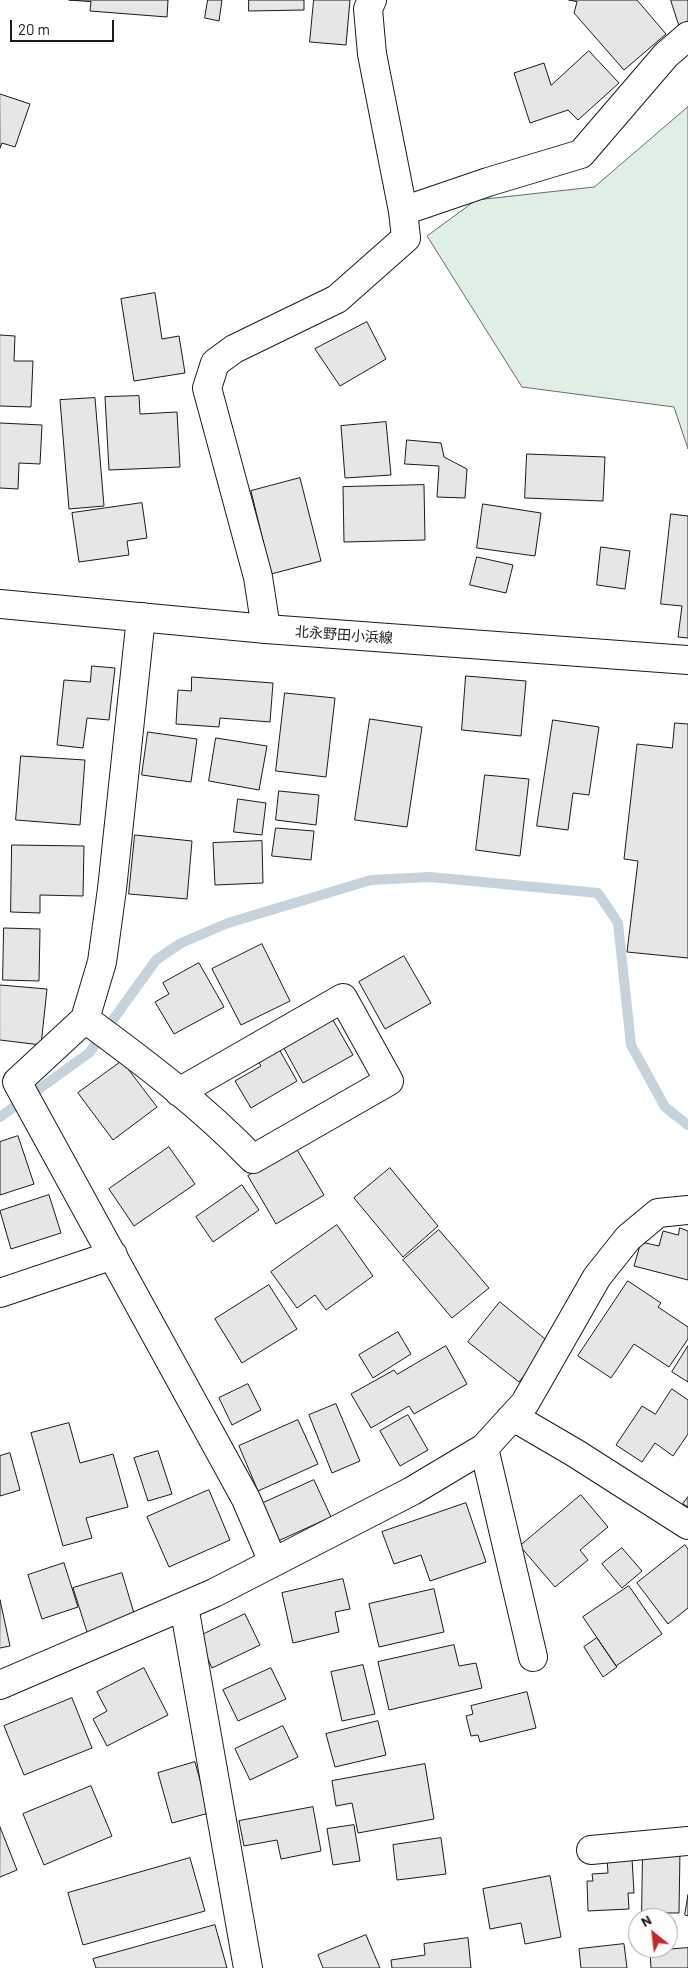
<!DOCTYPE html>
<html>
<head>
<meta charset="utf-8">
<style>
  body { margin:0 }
  #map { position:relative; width:688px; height:1968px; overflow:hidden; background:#fff; font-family:Barlow,sans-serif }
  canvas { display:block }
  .north { position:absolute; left:628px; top:1908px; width:50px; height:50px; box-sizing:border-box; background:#fff; border:1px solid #a3a3a3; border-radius:50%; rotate:331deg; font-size:14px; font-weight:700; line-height:20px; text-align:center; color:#1a1a1a }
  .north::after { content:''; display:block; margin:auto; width:18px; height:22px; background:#c62828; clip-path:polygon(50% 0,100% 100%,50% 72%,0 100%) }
  .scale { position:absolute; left:10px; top:20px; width:104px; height:22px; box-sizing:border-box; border:2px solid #1a1a1a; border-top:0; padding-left:6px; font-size:15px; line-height:18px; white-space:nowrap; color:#1a1a1a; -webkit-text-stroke:4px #fff; paint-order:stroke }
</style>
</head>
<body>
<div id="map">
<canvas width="688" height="1968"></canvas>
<div class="north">N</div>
<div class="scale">20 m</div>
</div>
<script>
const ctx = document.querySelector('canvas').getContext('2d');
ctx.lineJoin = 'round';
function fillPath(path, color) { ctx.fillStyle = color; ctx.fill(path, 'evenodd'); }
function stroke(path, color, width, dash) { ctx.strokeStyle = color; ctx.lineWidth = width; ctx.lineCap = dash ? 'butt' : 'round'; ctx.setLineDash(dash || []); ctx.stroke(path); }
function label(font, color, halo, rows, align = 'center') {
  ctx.font = font + ' Barlow,"Noto Sans JP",sans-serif'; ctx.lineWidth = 4; ctx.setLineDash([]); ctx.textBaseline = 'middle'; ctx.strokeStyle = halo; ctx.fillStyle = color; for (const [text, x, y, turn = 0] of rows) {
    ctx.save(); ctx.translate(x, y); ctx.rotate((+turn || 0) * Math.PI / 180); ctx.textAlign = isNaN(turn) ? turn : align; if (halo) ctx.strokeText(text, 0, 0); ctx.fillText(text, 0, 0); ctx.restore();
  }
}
const green = new Path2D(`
  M688,107v342l-14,-42 -152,-20 -95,-151 49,-36 118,-13z`);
fillPath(green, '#e0efe3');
stroke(green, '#6a6a6a', 1);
stroke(new Path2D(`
  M0,1117l89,-64 67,-93 25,-17 47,-20 143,-43 59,-3 168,16 20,30 13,122 34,62 23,18`), '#c6d2dc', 10);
const building = new Path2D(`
  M69,0h99l-1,17 -77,-6 1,-9z
  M208,0h14l-3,21 -14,-3z
  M249,0h55v10l-55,1z
  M314,0h36l-4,45 -36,-3z
  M569,0h68l29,34 -42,36 -50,-57 3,-11z
  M671,0h17v22l-8,6z
  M589,51l30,32 -41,37 -10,-10 -38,13 -16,-50 30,-10 7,22z
  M0,94l30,10 -15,43 -13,-4 -2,5z
  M155,293l7,46 17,-3 6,37 -51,8 -13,-82z
  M367,322l19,37 -46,27 -25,-37z
  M0,335l15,1 -1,25h19l-2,46 -31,-1z
  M139,396l1,18 37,-2 3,55 -71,3 -4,-73z
  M95,398l9,108 -35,3 -9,-109z
  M386,422l5,53 -46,3 -4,-52z
  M0,423l42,2 -2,39 -21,-1 -1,26 -18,-1z
  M407,440l34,3 3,14 23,12 -2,29 -28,-1 2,-31 -34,-2z
  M527,454l78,3 -2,44 -78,-3z
  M300,478l21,83 -50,13 -20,-83z
  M424,485l1,55 -81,2 -1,-55z
  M142,503l5,35 -20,3 2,14 -50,7 -7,-49z
  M483,504l58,9 -6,43 -58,-8z
  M671,514l17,2v122l-10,-1 4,-31 -21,-2z
  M601,547l29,4 -5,38 -28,-4z
  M477,557l36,8 -7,28 -36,-8z
  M92,666l23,2 -6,52 -22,-2 -4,30 -26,-3 7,-65 26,2z
  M466,676l60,5 -5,55 -59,-6z
  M192,677l81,6 -3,39 -50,-4 -1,9 -43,-3 2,-34 13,1z
  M285,693l50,5 -9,79 -50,-6z
  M370,719l52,8 -15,100 -52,-7z
  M553,720l46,7 -10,68 -16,-2 -5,37 -31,-4z
  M675,723l13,1v234l-61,-6 11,-91 -14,-2 13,-115 35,4z
  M148,732l49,7 -6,43 -49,-7z
  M216,738l51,8 -8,44 -50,-9z
  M21,756l64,4 -5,65 -64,-5z
  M485,775l44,4 -9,77 -44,-6z
  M279,791l40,4 -3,30 -40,-5z
  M238,799l28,4 -4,32 -28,-3z
  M276,828l38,3 -3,29 -39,-4z
  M135,835l57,6 -5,58 -58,-5z
  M262,841l1,42 -48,2 -2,-42z
  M12,845l72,1 -1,50 -43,-1v18l-29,-1z
  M4,928l36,1 -1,52 -36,-1z
  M262,944l28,57 -49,24 -29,-56z
  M404,956l27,47 -46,26 -26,-47z
  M199,963l25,44 -50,27 -19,-32 14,-8 -6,-11z
  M0,985l47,4 -6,56 -41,-5z
  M329,1013l24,42 -50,28 -23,-42z
  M274,1040l23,41 -46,27 -16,-27 26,-15 -8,-13z
  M122,1061l35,46 -44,33 -35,-47z
  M18,1136l16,48 -34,11v-53z
  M169,1147l26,37 -61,42 -25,-37z
  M296,1148l28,47 -48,29 -28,-48z
  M390,1168l48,58 -35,31 -49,-59z
  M242,1185l17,25 -46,32 -17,-25z
  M49,1195l12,38 -50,16 -11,-38z
  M337,1225l36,51 -47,34 -11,-15 -18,13 -26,-36z
  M680,1228l8,3v49l-54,-14 7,-24 18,4 4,-15 15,4z
  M439,1230l50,58 -37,30 -49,-58z
  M628,1281l33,22 -3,4 30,20v12l-19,28 -35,-23 -23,34 -33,-22z
  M269,1285l28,44 -55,34 -27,-44z
  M500,1302l50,41 -31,39 -51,-40z
  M398,1332l13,22 -38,24 -14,-23z
  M446,1346l21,38 -53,30 -5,-8 -38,22 -20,-34 43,-24 3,4z
  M688,1346v36l-16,-10z
  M248,1384l13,26 -29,15 -13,-27z
  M672,1389l16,11v34l-15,22 -18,-13 -13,19 -26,-17 26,-39 13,8z
  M336,1404l24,57 -28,12 -23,-58z
  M408,1415l20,35 -28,16 -20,-35z
  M298,1420l20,44 -60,27 -19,-45z
  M69,1423l11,40 33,-9 15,53 -42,11 6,20 -29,8 -32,-113z
  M158,1451l14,43 -24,7 -14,-43z
  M10,1453l10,37 -20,6v-40z
  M314,1480l17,37 -53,24 -17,-37z
  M209,1490l21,50 -61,27 -22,-50z
  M581,1495l27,32 -28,23 8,10 -33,27 -35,-41z
  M688,1497v10l-5,-3z
  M466,1503l20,59 -56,19 -9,-26 -27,9 -12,-32z
  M685,1545l3,4v59l-20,16 -31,-41z
  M622,1548l20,23 -20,17 -20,-24z
  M64,1563l14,44 -36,12 -14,-44z
  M122,1573l14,47 -48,15 -15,-47z
  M343,1579l7,30 -15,3 4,20 -46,11 -11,-50z
  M629,1586l33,48 -46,32 -33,-49z
  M434,1589l10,43 -65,15 -10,-43z
  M0,1600l10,46 -10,2z
  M245,1614l15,31 -48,23 -14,-31z
  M597,1638l20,29 -14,10 -19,-30z
  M454,1645l5,21 17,-3 6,25 -93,22 -11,-48z
  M363,1665l12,49 -33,7 -11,-49z
  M144,1668l24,47 -61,31 -14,-27 14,-8 -10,-19z
  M271,1668l15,31 -48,22 -15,-31z
  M527,1692l9,36 -56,14 -2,-7 -7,1 -5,-20 7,-2 -2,-8z
  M72,1698l20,50 -68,27 -20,-49z
  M378,1721l8,34 -51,12 -9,-33z
  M283,1726l15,31 -48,23 -15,-31z
  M195,1762l14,51 -37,10 -14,-50z
  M425,1764l9,55 -76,14 -6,-30 -16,3 -4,-25z
  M91,1786l21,50 -68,29 -21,-51z
  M313,1807l8,44 -40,8 -4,-19 -33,6 -5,-25z
  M354,1825l6,36 -27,4 -6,-36z
  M0,1827l17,43 -17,7z
  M441,1838l5,36 -49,6 -4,-35z
  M643,1849l37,1 -1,63h-37z
  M190,1858l15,53 -122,34 -15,-52z
  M632,1858l2,35h-6l1,16 -41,2 -1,-30h6l-1,-7 16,-1 -1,-14z
  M550,1876l11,61 -36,7 -4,-21 -31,6 -7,-40z
  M688,1895v21l-3,-1z
  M215,1925l12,43h-131l-3,-9z
  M366,1935l14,33h-57l-5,-13z
  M468,1938l3,30h-79l-1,-8 34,-5 -1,-11z
  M624,1944l3,24h-46l-2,-19z
  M688,1948v20h-37l-1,-17z`);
fillPath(building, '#e6e6e6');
stroke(building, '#1a1a1a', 1);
const minor = new Path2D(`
  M372,0l-4,9 4,45 31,157 85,-29 93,-28 85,-99 22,-19
  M141,617l-29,272 -10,73 -17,57 -68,63 229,417 27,63
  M266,629l-8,-52 -51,-189 8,-25 19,-14 103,-50 69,-61 -3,-27
  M85,1019c59,43 118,88 168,140l136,-78 -46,-83 -164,94
  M0,1293l113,-38
  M510,1419l12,3 53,31 113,72
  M484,1448l49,209
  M184,1606l64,362
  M0,1685l214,-92 198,-102 72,-43 41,-45 72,-126 31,-39 30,-25 30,-3
  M591,1850l97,-9`);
const secondary = new Path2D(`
  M0,604l266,25 422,31`);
stroke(minor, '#1a1a1a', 30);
stroke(secondary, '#1a1a1a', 30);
stroke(minor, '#fff', 28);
stroke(secondary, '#fff', 28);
label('14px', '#1a1a1a', '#fff', [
  ["北永野田小浜線",344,635,4]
]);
</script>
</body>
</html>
